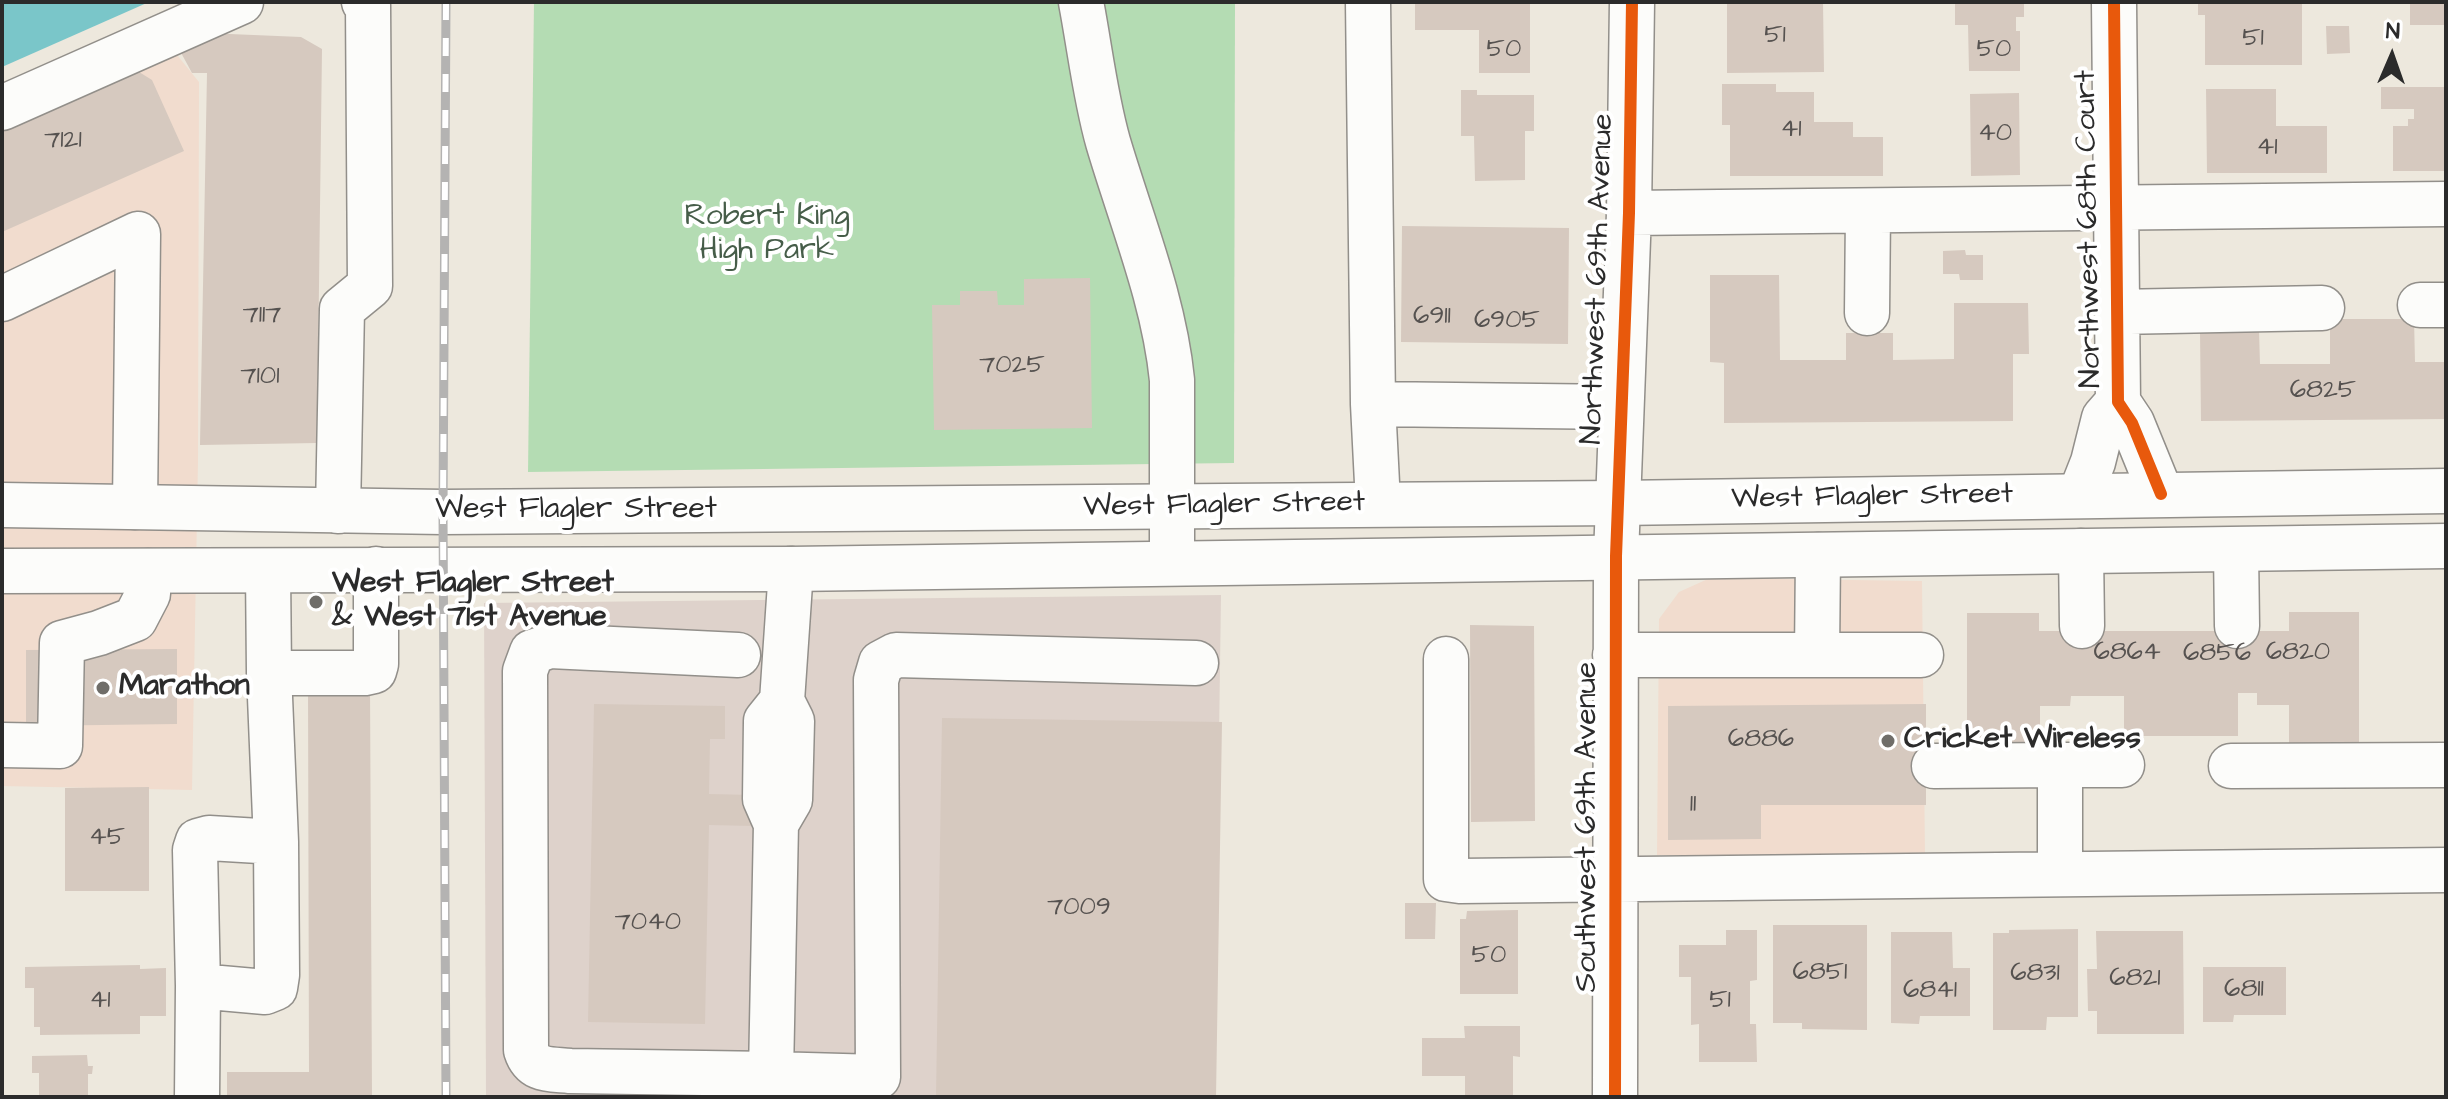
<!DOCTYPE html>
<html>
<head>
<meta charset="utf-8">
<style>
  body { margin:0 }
  #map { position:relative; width:2448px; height:1099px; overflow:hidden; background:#ede8dd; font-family:"Architects Daughter",sans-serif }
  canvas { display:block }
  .frame { position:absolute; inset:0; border:4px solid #2b2b2b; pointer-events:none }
  .north { position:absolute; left:2352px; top:16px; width:80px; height:80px; -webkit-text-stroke:6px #fff; paint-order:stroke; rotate:2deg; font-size:22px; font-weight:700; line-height:32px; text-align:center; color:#2b2b2b }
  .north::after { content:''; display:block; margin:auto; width:28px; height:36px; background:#2b2b2b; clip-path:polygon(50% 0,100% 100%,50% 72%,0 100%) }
</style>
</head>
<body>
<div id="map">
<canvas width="2448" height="1099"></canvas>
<div class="frame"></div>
<div class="north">N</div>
</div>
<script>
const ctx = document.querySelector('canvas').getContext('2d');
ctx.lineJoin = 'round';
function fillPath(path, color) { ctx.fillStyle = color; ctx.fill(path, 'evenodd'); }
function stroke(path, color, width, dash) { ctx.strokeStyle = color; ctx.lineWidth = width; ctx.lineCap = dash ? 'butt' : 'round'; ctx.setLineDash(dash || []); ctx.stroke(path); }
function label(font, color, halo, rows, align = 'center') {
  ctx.font = font + ' "Architects Daughter",sans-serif'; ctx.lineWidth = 8; ctx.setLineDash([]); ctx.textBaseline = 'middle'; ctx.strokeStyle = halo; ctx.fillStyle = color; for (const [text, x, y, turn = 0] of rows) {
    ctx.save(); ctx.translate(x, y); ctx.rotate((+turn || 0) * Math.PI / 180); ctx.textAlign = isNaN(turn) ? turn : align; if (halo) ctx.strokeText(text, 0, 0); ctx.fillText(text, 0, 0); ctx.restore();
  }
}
fillPath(new Path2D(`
  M151,23l48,59 -1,379 -6,329 -190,-4v-696z
  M1710,578l212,3 3,275 -268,-1 2,-236 20,-27z`), '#f1dcce');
fillPath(new Path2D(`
  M1221,595l-7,502h-728l-2,-494z`), '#ded2cb');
fillPath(new Path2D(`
  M534,2h701l-1,461 -706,9z`), '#b4dcb3');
fillPath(new Path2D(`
  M2,2h147l-147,65z`), '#7ac6c9');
fillPath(new Path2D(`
  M1415,2h115v71h-51v-43h-64z
  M1727,2h96l1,70 -97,1z
  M1955,2h69v15h-8v14h4v40h-51l-1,-46h-13z
  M2198,2h104v63h-97v-50h-7z
  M2410,2h36v23h-36z
  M2326,26h23l1,27 -23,1z
  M206,33l95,4 21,12 -5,394 -117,2 7,-372h-15l-13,-24z
  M131,67l21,13 32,71 -182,81v-108z
  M1722,84h54v8h38v30h39v15h30v39h-153v-51h-8z
  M2381,87h65v84h-53v-45h15v-7h6v-10h-33z
  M2206,89h70v37h51v47h-120z
  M1461,90h16v5h57v36h-9v49l-50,1 -1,-45h-13z
  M2019,93l1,82 -49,1 -1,-82z
  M1402,226l167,2 -1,116 -167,-2z
  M1965,250l1,5h17v25h-23l-1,-6h-16v-23z
  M1710,275h69l1,85h66v-27h47v27l61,-1v-56h74l1,51h-16v67l-289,2v-60l-14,-1z
  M1090,278l2,150 -158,2 -2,-125h28v-14h37l1,14h26v-26z
  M2330,319h84l1,43h31v57l-245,2 -1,-90 59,-1 1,34h70z
  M2289,612h70v131h-70v-38h-32v-12h-19v43h-114v-40h-53l-1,10h-30v41h-73v-134h72v18h250z
  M1470,625l64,1 1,195 -64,1z
  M177,649v75l-151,2v-76z
  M308,686h62l2,411h-145v-25h82z
  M594,704l131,2v33h-15l-1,55 44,1v31l-44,-1 -4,199 -117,-2z
  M1926,704v101h-165v34l-93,1v-134z
  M942,718l280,4 -6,375h-280z
  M149,787v104h-84v-103z
  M1405,903h31l-1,36h-30z
  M1518,910v84h-58v-75h6l1,-8z
  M1773,925h94v105l-65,-1v-6h-29z
  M2078,929v88h-31l-1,13h-53v-97h16v-3z
  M1726,930h31v50l-7,1v43h6l1,38h-58v-38l-8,1v-48h-12v-32h47z
  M2096,931h87l1,103h-87v-23h-9l-1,-42h10z
  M1891,932h61l1,36h17v48h-50l-1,8 -28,-1z
  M140,965v4l26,-1v48h-26v18l-100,1v-8h-6v-39h-9v-21z
  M2203,967h83v48h-52l-1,7h-30z
  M1464,1026h56v31l-7,-1v41h-48v-21h-43v-38h43z
  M87,1055l1,11h5l-1,8h-4v23h-49v-24h-7v-17z`), '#d6c9bf');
const minor = new Path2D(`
  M1081,2c9,47 14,94 27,140 23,78 56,157 64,238v182
  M1368,2l5,402
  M2114,2l4,400 14,21 29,71
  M2,108l239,-106
  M1629,213l817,-9
  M2,299l136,-65 -3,273
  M2420,305h26
  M2117,312l205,-4
  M1867,313l1,-101
  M2080,495l13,-33 11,-44 14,-16
  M1378,503l-5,-99 248,3
  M338,511l4,-202 28,-23 -2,-281 -4,-3
  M2236,550l1,76
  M2081,551l1,75
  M268,571l1,102h96l9,-2 2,-7v-95
  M738,655l-188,-9 -18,6 -7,19 1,379c7,22 24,19 44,21l201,3 5,-250
  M1615,655h306
  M1817,655l1,-100
  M1446,659v220l14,2 986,-11
  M782,701l10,20 -2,79 -14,24 -11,-25 1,-78z
  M782,701l9,-132
  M2,745l58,1 2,-103 37,-10 36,-14 13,-25v-23
  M1934,766l126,-1
  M2231,766l215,-1
  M2060,873v-108h62
  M198,986l67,6 10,-4 2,-13 -1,-133
  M197,1097l1,-111 -3,-136 3,-9 11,-3 67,4 -7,-169
  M773,1097l-2,-23 107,3 -2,-397 5,-17 15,-8 300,8
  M1615,1097l1,-541 13,-343 3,-211`);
const major = new Path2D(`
  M2,505l441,7 1175,-9 828,-12
  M2,571l789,-2 1655,-23`);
stroke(minor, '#928f8a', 47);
stroke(major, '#928f8a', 47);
stroke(minor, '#fcfcfa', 44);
stroke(major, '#fcfcfa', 44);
const rail = new Path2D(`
  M446,2l-3,510 3,585`);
stroke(rail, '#b4b3b2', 9);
stroke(rail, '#fff', 6, [18]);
stroke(new Path2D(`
  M2114,2l4,400 14,21 29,71
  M1615,1097l1,-541 13,-343 3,-211`), '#e8590c', 12);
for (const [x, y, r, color] of [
  [316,602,8,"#6f6d69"],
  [103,688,8,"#6f6d69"],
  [1888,741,8,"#6f6d69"]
]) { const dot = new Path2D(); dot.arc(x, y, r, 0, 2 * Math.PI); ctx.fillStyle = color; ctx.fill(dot); stroke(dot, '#fff', 3); }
label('26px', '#565250', null, [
  ["51",1775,37],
  ["51",2253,40],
  ["50",1504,51],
  ["50",1994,51],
  ["41",1791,131],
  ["40",1995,135],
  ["7121",63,142],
  ["41",2267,149],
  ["7117",262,317],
  ["6911",1432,318],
  ["6905",1507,322],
  ["7025",1012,367],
  ["7101",260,378],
  ["6825",2323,392],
  ["6864",2127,654],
  ["6820",2298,654],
  ["6856",2217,655],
  ["6886",1761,741],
  ["11",1693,806],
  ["45",107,839],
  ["7009",1079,909],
  ["7040",648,924],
  ["50",1489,957],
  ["6851",1820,974],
  ["6831",2035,975],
  ["6821",2135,980],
  ["6811",2244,991],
  ["6841",1930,992],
  ["41",100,1002],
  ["51",1720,1002]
]);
label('30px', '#465d49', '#fff', [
  ["Robert King",767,218],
  ["High Park",767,252]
]);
label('30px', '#2b2b2b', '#fff', [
  ["Northwest 68th Court",2090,229,-91],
  ["Northwest 69th Avenue",1599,279,-88],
  ["West Flagler Street",1872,498,-1],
  ["West Flagler Street",1224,506,-1],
  ["West Flagler Street",576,511],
  ["Southwest 69th Avenue",1589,827,-90]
]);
label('bold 30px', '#2b2b2b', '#fff', [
  ["West Flagler Street",332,585],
  ["& West 71st Avenue",332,619],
  ["Marathon",119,688],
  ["Cricket Wireless",1904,741]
], 'left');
</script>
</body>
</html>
